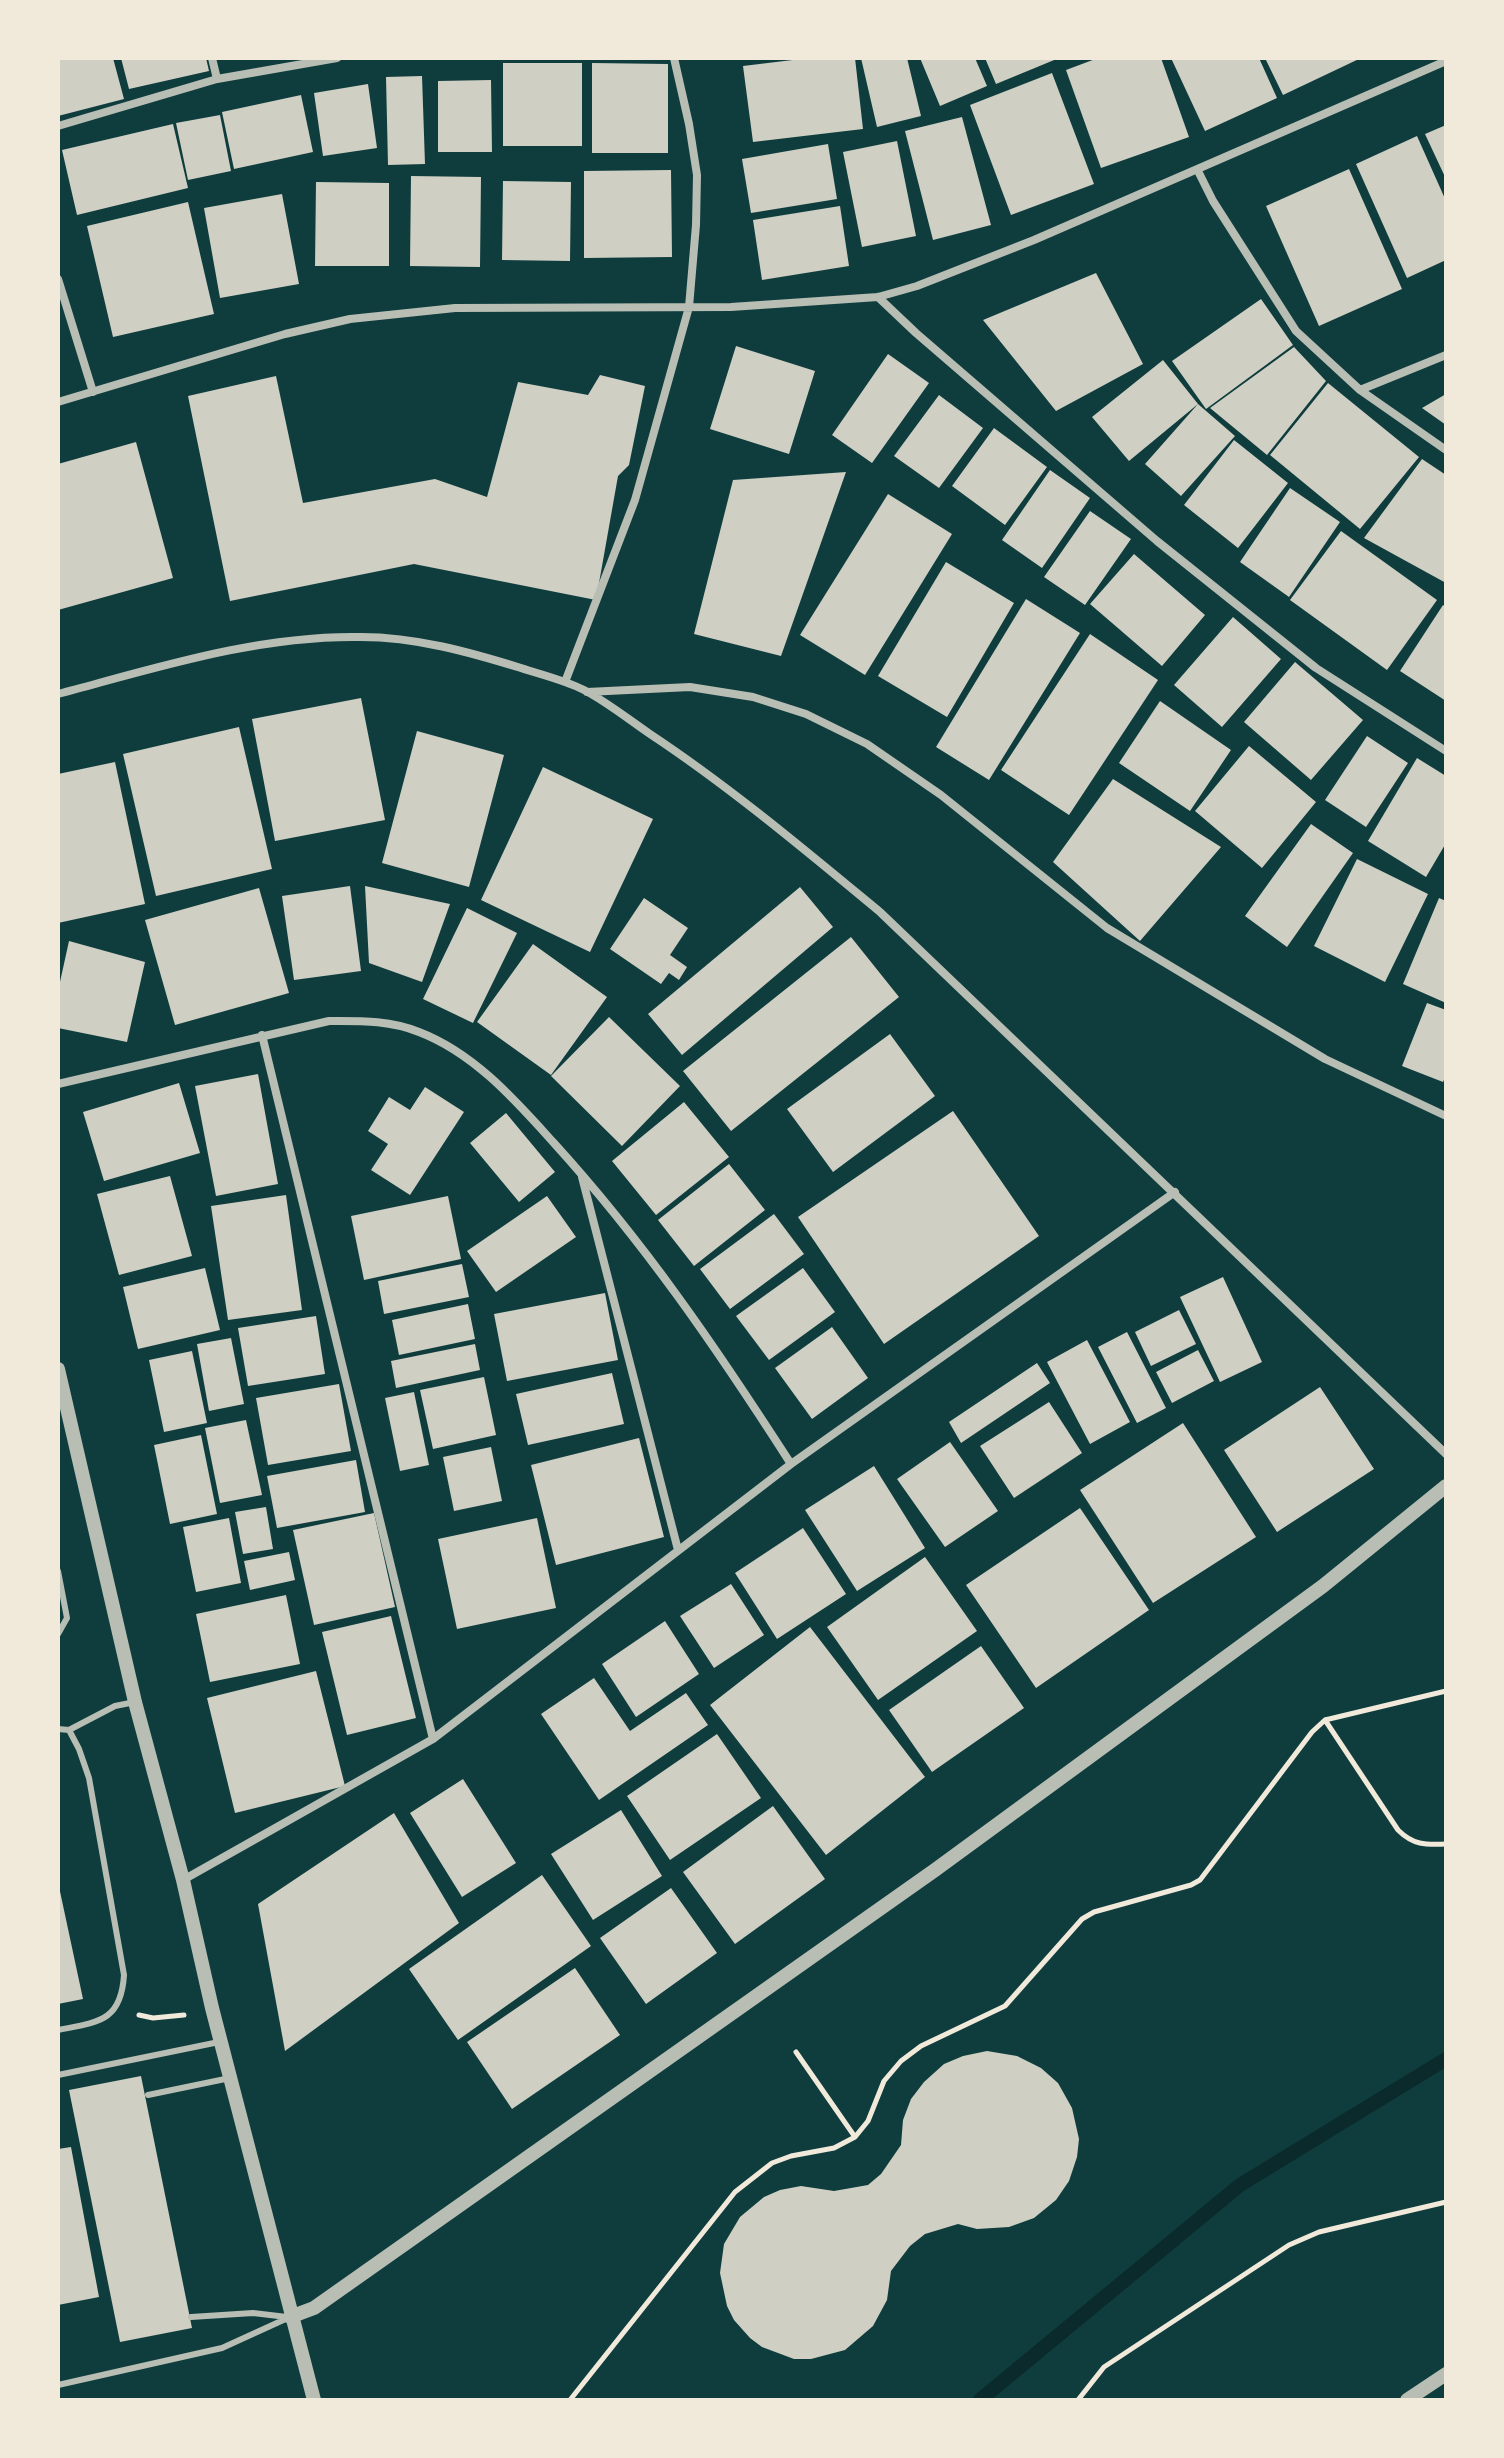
<!DOCTYPE html>
<html>
<head>
<meta charset="utf-8">
<style>
  body { margin:0 }
  #map { position:relative; width:1504px; height:2458px; overflow:hidden; background:#0f3d3e; font-family:Ubuntu,sans-serif }
  canvas { display:block }
  .frame { position:absolute; inset:0; border:60px solid #f1e9da; pointer-events:none }
</style>
</head>
<body>
<div id="map">
<canvas width="1504" height="2458"></canvas>
<div class="frame"></div>
</div>
<script>
const ctx = document.querySelector('canvas').getContext('2d');
ctx.lineJoin = 'round';
function stroke(path, color, width, dash) { ctx.strokeStyle = color; ctx.lineWidth = width; ctx.lineCap = dash ? 'butt' : 'round'; ctx.setLineDash(dash || []); ctx.stroke(path); }
function fillPath(path, color) { ctx.fillStyle = color; ctx.fill(path, 'evenodd'); }
stroke(new Path2D(`
  M980,2400l260,-215 206,-126`), '#0a2a2b', 14);
fillPath(new Path2D(`
  M58,58h55l11,41 -66,17z
  M121,58h85l3,13 -80,18z
  M809,58h46l8,71 -110,13 -10,-76z
  M861,58h46l14,58 -44,11z
  M920,58h55l12,28 -47,20z
  M985,58h74l-63,26z
  M1098,58h63l28,79 -88,31 -35,-98z
  M1171,58h88l18,40 -72,33z
  M1265,58h96l-78,37z
  M503,63h79v83h-79z
  M592,63l76,1v89h-76z
  M1052,73l42,111 -83,31 -41,-110z
  M422,76l3,88 -37,1 -2,-88z
  M491,80l1,72h-54v-71z
  M368,84l9,64 -54,8 -9,-63z
  M301,95l12,57 -79,17 -12,-57z
  M220,115l11,56 -43,9 -12,-57z
  M962,117l29,108 -58,15 -28,-109z
  M173,124l15,64 -111,27 -15,-65z
  M1446,125v54l-21,-45z
  M1417,136l29,65v59l-39,18 -51,-114z
  M897,141l19,95 -54,11 -19,-95z
  M828,144l9,55 -86,14 -9,-54z
  M1349,169l53,120 -83,37 -53,-120z
  M671,170l1,87 -88,1v-87z
  M411,176l70,1 -1,90 -70,-1z
  M503,181l68,1 -1,79 -68,-1z
  M316,182l73,1v83h-74z
  M282,194l17,90 -79,14 -16,-90z
  M188,202l26,112 -101,23 -26,-111z
  M840,206l9,60 -87,14 -9,-60z
  M1096,273l47,91 -87,47 -73,-91z
  M1261,299l32,46 -87,64 -34,-48z
  M736,346l79,25 -26,83 -79,-25z
  M1294,347l32,34 -59,74 -57,-47z
  M888,354l41,29 -57,80 -40,-28z
  M1163,360l35,44 -69,57 -37,-44z
  M600,375l45,11 -16,79 -11,11 -22,124 -182,-36 -184,37 -42,-205 88,-20 27,127 132,-24 52,18 31,-115 70,13z
  M1328,383l91,74 -59,72 -90,-74z
  M1446,394v31l-24,-17z
  M939,395l44,33 -44,60 -45,-32z
  M1198,404l37,32 -54,60 -36,-32z
  M994,428l53,39 -42,58 -53,-39z
  M1234,440l54,43 -50,65 -54,-43z
  M136,442l37,136 -115,32v-146z
  M1422,459l24,16v108l-82,-45z
  M1050,470l40,28 -48,70 -40,-28z
  M846,472l-65,184 -87,-22 39,-154z
  M1290,488l50,34 -51,75 -49,-35z
  M888,494l64,40 -87,141 -65,-40z
  M1090,511l41,28 -46,66 -41,-28z
  M1341,531l96,69 -50,70 -97,-70z
  M1134,554l71,61 -43,51 -72,-62z
  M946,562l68,41 -67,114 -69,-41z
  M1026,599l54,34 -91,147 -53,-33z
  M1443,605l3,2v94l-46,-30z
  M1233,617l48,42 -59,68 -48,-42z
  M1090,634l68,46 -89,135 -68,-45z
  M1295,662l68,58 -52,60 -67,-58z
  M361,698l24,122 -110,21 -23,-122z
  M1160,701l71,49 -41,61 -71,-48z
  M239,727l33,142 -116,27 -33,-142z
  M417,731l87,24 -35,132 -87,-24z
  M1367,736l41,27 -42,64 -41,-27z
  M1249,746l67,56 -54,66 -67,-57z
  M1417,758l29,18v67l-20,34 -58,-36z
  M115,762l30,142 -87,19v-149z
  M543,767l110,52 -63,133 -109,-52z
  M1113,779l108,68 -81,94 -87,-79z
  M1311,824l42,29 -66,94 -42,-31z
  M1357,859l71,35 -43,88 -71,-36z
  M350,886l11,85 -67,9 -12,-84z
  M365,886l85,18 -28,78 -53,-19z
  M800,887l33,40 -151,128 -34,-41z
  M259,888l30,105 -114,32 -30,-105z
  M644,898l44,30 -18,27 17,12 -8,13 -10,-7 -8,11 -51,-35z
  M1439,898l7,3v102l-43,-19z
  M467,908l50,25 -44,90 -50,-24z
  M851,937l48,60 -168,134 -48,-60z
  M69,941l76,21 -18,80 -69,-14v-37z
  M533,944l74,53 -56,78 -74,-53z
  M1427,1003l19,7v65l-3,7 -41,-16z
  M609,1017l71,69 -58,60 -71,-70z
  M890,1034l45,62 -102,76 -46,-63z
  M258,1074l20,110 -62,12 -21,-110z
  M179,1083l21,70 -96,28 -21,-69z
  M425,1087l39,25 -54,83 -39,-25 17,-26 -20,-13 21,-34 21,13z
  M684,1102l45,55 -73,58 -44,-54z
  M953,1111l86,125 -155,108 -86,-127z
  M506,1113l49,59 -36,30 -49,-59z
  M729,1164l36,46 -71,56 -36,-46z
  M170,1176l22,80 -73,19 -22,-81z
  M286,1195l16,115 -74,10 -17,-114z
  M448,1196l13,63 -97,21 -13,-64z
  M547,1196l29,41 -80,55 -29,-41z
  M774,1214l30,40 -74,55 -30,-40z
  M462,1264l7,33 -85,17 -6,-33z
  M205,1268l15,62 -82,19 -15,-62z
  M803,1268l32,44 -66,48 -33,-44z
  M1223,1277l39,85 -42,20 -40,-85z
  M605,1293l13,67 -111,21 -13,-67z
  M468,1304l7,35 -76,16 -7,-35z
  M1179,1310l17,34 -45,22 -16,-34z
  M316,1316l9,58 -77,12 -10,-58z
  M832,1327l36,51 -56,41 -37,-51z
  M1127,1332l39,76 -29,15 -39,-76z
  M231,1338l13,66 -35,7 -12,-67z
  M1087,1340l43,82 -40,22 -43,-82z
  M475,1344l5,26 -84,18 -5,-27z
  M1198,1350l16,31 -42,22 -16,-31z
  M192,1351l15,72 -43,9 -15,-72z
  M1037,1363l13,20 -89,60 -12,-21z
  M612,1373l12,51 -96,21 -12,-51z
  M484,1377l12,58 -63,14 -13,-59z
  M339,1384l12,67 -83,14 -12,-67z
  M1320,1387l54,82 -97,63 -53,-82z
  M414,1392l15,73 -29,6 -15,-73z
  M1049,1402l33,51 -68,45 -34,-52z
  M246,1420l16,75 -42,8 -15,-75z
  M1183,1423l73,114 -103,66 -73,-113z
  M201,1435l16,79 -47,10 -16,-79z
  M639,1438l25,99 -108,28 -25,-100z
  M950,1442l48,69 -53,36 -48,-68z
  M491,1447l11,54 -48,10 -11,-54z
  M356,1460l9,52 -88,16 -10,-52z
  M874,1466l51,82 -68,43 -52,-81z
  M266,1507l7,42 -30,5 -8,-42z
  M1080,1508l69,102 -113,78 -70,-103z
  M374,1513l21,94 -81,18 -21,-95z
  M229,1518l12,65 -45,9 -13,-65z
  M537,1518l19,90 -99,21 -19,-90z
  M803,1528l43,66 -69,45 -42,-66z
  M289,1552l6,28 -45,10 -6,-29z
  M925,1557l52,74 -99,69 -51,-73z
  M731,1584l33,51 -50,33 -34,-52z
  M286,1595l14,69 -90,18 -14,-68z
  M391,1616l25,102 -69,17 -25,-103z
  M665,1621l34,53 -63,43 -34,-53z
  M810,1627l115,150 -99,78 -116,-150z
  M981,1646l43,62 -92,64 -43,-62z
  M316,1671l29,115 -110,27 -28,-115z
  M594,1678l36,53 56,-38 22,32 -109,75 -58,-86z
  M717,1734l44,64 -91,62 -43,-64z
  M463,1779l53,84 -54,34 -52,-84z
  M773,1806l52,73 -90,65 -52,-72z
  M621,1810l41,66 -69,44 -42,-66z
  M394,1813l65,110 -174,128 -27,-147z
  M542,1875l49,71 -133,94 -49,-71z
  M58,1882l25,117 -25,5z
  M671,1888l46,65 -71,51 -46,-66z
  M575,1968l45,67 -108,74 -45,-67z
  M987,2051l30,5 24,12 17,15 14,25 7,31 -2,18 -8,24 -13,19 -22,18 -25,9 -32,2 -19,-5 -33,10 -15,12 -19,25 -4,29 -14,26 -28,24 -34,9h-17l-32,-12 -12,-9 -16,-18 -7,-14 -7,-33 4,-29 16,-27 24,-20 16,-7 21,-4 33,5 34,-6 13,-11 20,-29 2,-25 8,-21 13,-17 20,-18 19,-8z
  M141,2076l51,252 -72,14 -51,-252z
  M71,2147l28,150 -41,8v-156z`), '#cfcfc3');
stroke(new Path2D(`
  M1325,1720l73,110c15,15 27,15 48,14
  M139,2015l14,3 31,-3
  M796,2052l59,85
  M570,2400l165,-208 37,-29 19,-7 43,-8 21,-11 13,-16 16,-40 17,-20 20,-15 84,-40 77,-87 12,-7 97,-27 9,-5 112,-148 13,-12 121,-29
  M1078,2400l26,-33 185,-122 30,-13 127,-30`), '#f1e9da', 5);
stroke(new Path2D(`
  M58,1571l9,47 -9,16
  M58,1729l11,1 10,19 10,29 35,197c-3,47 -26,47 -66,55
  M69,1730l46,-24 20,-4
  M58,2075l161,-33
  M148,2095l82,-17
  M191,2317l62,-4 34,4
  M58,2385l164,-37 68,-31`), '#b8beb3', 6);
stroke(new Path2D(`
  M212,58l5,21
  M58,126l159,-47 120,-21
  M1198,171l15,30 83,130 64,59 86,60
  M58,279l35,113
  M878,297l38,36 241,208 159,127 130,83
  M1360,390l86,-35
  M58,402l227,-68 65,-15 105,-11 276,-1 147,-10 39,-11 117,-46 412,-179
  M565,682l70,-182 54,-193 7,-82 1,-50 -8,-51 -15,-66
  M587,692l103,-5 63,10 53,17 61,30 74,51 166,133 218,131 121,57
  M58,694c98,-26 200,-59 303,-57 55,0 108,15 160,31 21,7 43,12 63,22 23,12 44,29 66,44 80,53 155,116 230,178l566,542
  M262,1035l171,704
  M58,1084l271,-63c31,0 60,-1 90,11 55,21 96,68 134,110 92,101 164,207 238,322
  M582,1177l96,373
  M183,1880l250,-141 358,-275 384,-272`), '#b8beb3', 8);
stroke(new Path2D(`
  M58,1369l77,333 48,178 29,128 102,392
  M290,2317l24,-9 621,-438 388,-284 123,-100
  M1407,2400l39,-26`), '#b8beb3', 14);
</script>
</body>
</html>
